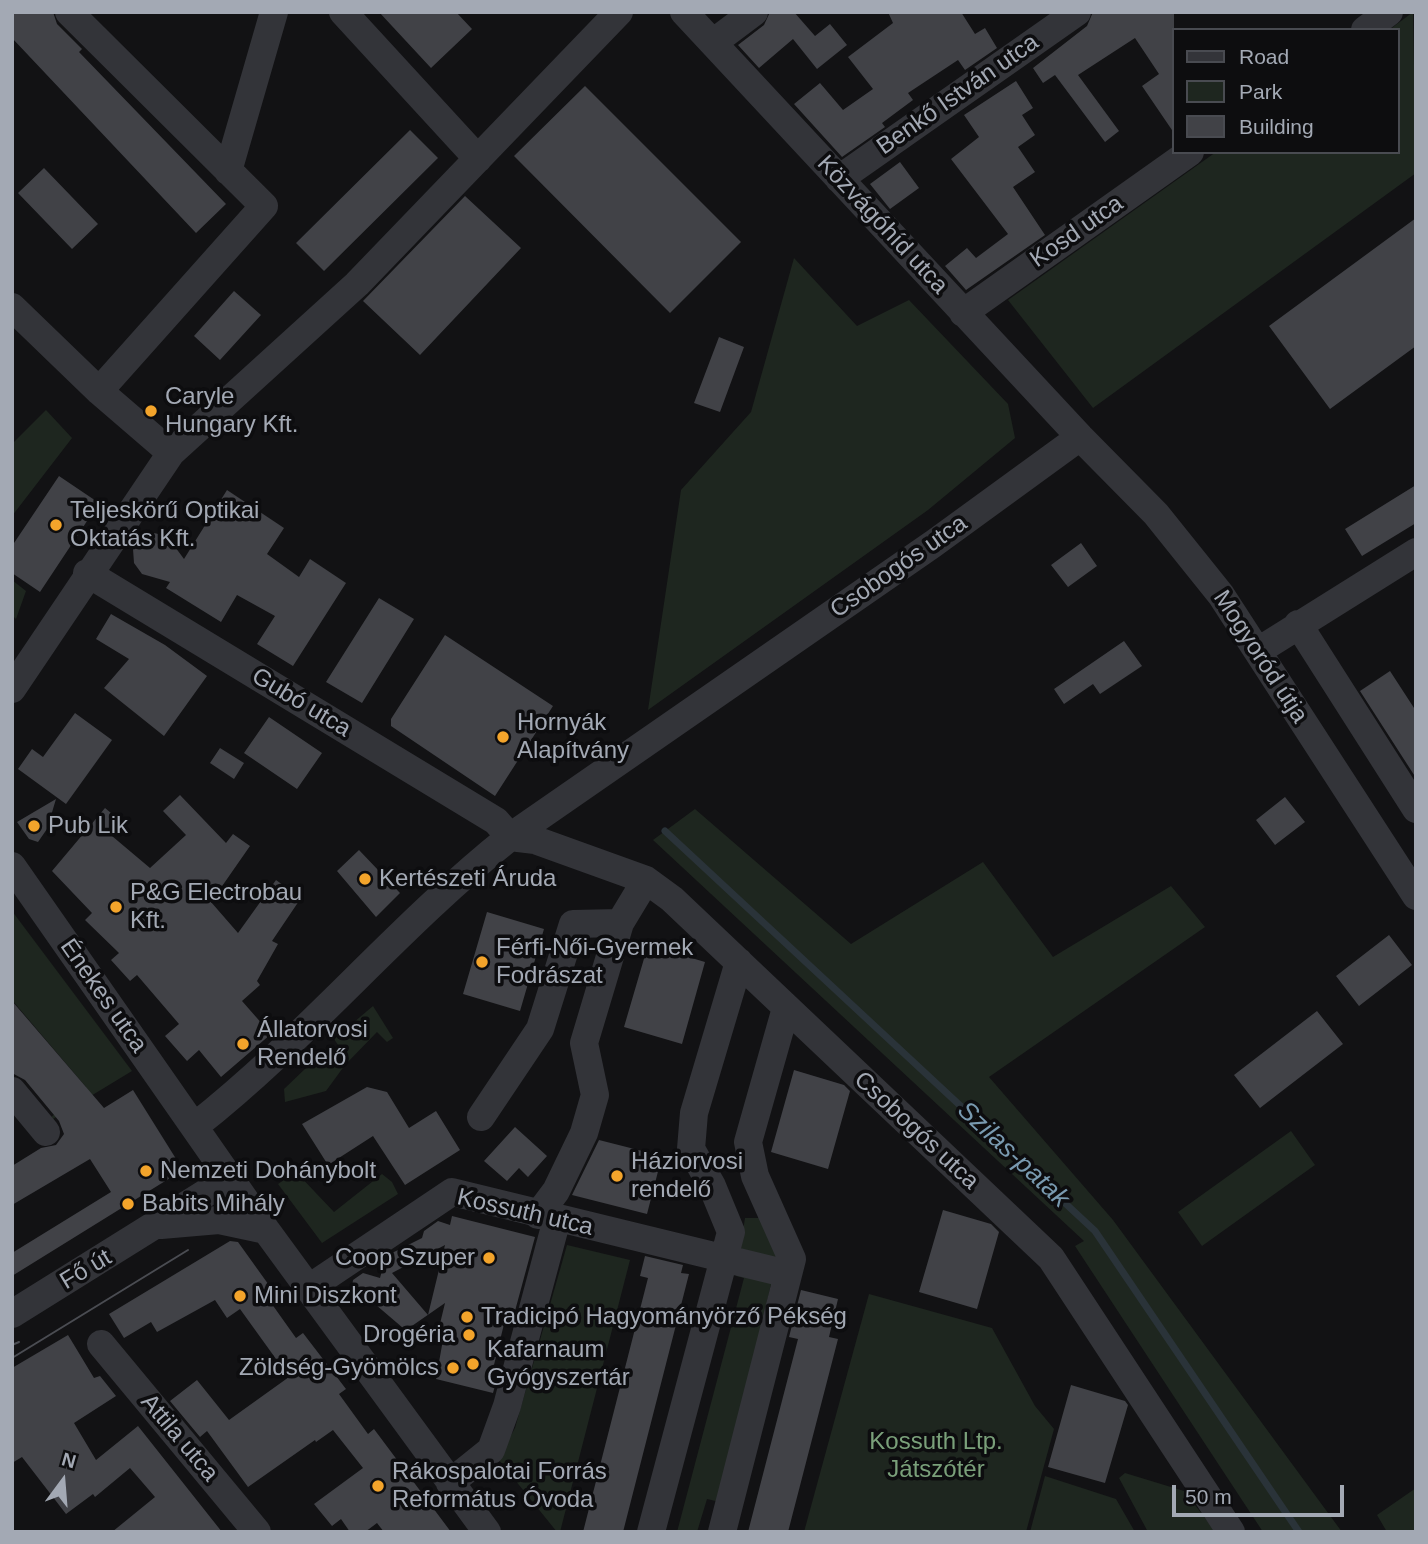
<!DOCTYPE html>
<html>
<head>
<meta charset="utf-8">
<style>
  body { margin:0 }
  #map { position:relative; width:1428px; height:1544px; overflow:hidden; background:#121214; font-family:Helvetica,sans-serif }
  canvas { display:block }
  .frame { position:absolute; inset:0; border:14px solid #a3a9b4; pointer-events:none }
  .legend { position:absolute; left:1172px; top:28px; width:228px; height:126px; box-sizing:border-box; background:#0d0d0f; border:2px solid #494b51; margin:0; padding:9px 12px; list-style:none; font-size:21px; color:#a3a9b4 }
  .legend li { display:flex; align-items:center; gap:14px; height:35px }
  .legend b { width:35px; border:2px solid #494b51 }
  .north { position:absolute; left:28px; top:1446px; width:70px; height:70px; -webkit-text-stroke:5px #0d0d0f; paint-order:stroke; rotate:16deg; font-size:19px; font-weight:700; line-height:28px; text-align:center; color:#a3a9b4 }
  .north::after { content:''; display:block; margin:auto; width:24px; height:32px; background:#a3a9b4; clip-path:polygon(50% 0,100% 100%,50% 72%,0 100%) }
  .scale { position:absolute; left:1172px; top:1485px; width:172px; height:32px; box-sizing:border-box; border:4px solid #a3a9b4; border-top:0; padding-left:9px; font-size:21px; line-height:24px; white-space:nowrap; color:#a3a9b4; -webkit-text-stroke:5px #0d0d0f; paint-order:stroke }
</style>
</head>
<body>
<div id="map">
<canvas width="1428" height="1544"></canvas>
<div class="frame"></div>
<ul class="legend">
<li><b style="height:9px;background:#333439"></b>Road</li>
<li><b style="height:19px;background:#1e261f"></b>Park</li>
<li><b style="height:19px;background:#414247"></b>Building</li>
</ul>
<div class="north">N</div>
<div class="scale">50 m</div>
</div>
<script>
const ctx = document.querySelector('canvas').getContext('2d');
ctx.lineJoin = 'round';
function fillPath(path, color) { ctx.fillStyle = color; ctx.fill(path, 'evenodd'); }
function stroke(path, color, width, dash) { ctx.strokeStyle = color; ctx.lineWidth = width; ctx.lineCap = dash ? 'butt' : 'round'; ctx.setLineDash(dash || []); ctx.stroke(path); }
function label(font, color, halo, rows, align = 'center') {
  ctx.font = font + ' Helvetica,sans-serif'; ctx.lineWidth = 7; ctx.setLineDash([]); ctx.textBaseline = 'middle'; ctx.strokeStyle = halo; ctx.fillStyle = color; for (const [text, x, y, turn = 0] of rows) {
    ctx.save(); ctx.translate(x, y); ctx.rotate((+turn || 0) * Math.PI / 180); ctx.textAlign = isNaN(turn) ? turn : align; if (halo) ctx.strokeText(text, 0, 0); ctx.fillText(text, 0, 0); ctx.restore();
  }
}
fillPath(new Path2D(`
  M1413,12l3,161 -323,235 -85,-108 208,-148h182v-122h-9z
  M794,258l63,68 52,-26 99,104 7,34 -87,72 -280,200 33,-220 70,-78z
  M46,410l26,28 -60,78v-72z
  M12,580l14,11 -10,28 -4,-4z
  M695,809l156,135 132,-82 70,95 118,-71 34,41 -216,150 124,143 229,312h-79l-188,-286 9,-5 -431,-401z
  M12,911l120,160 -79,48 -3,-1 36,-31 -74,-87z
  M373,1006l20,32 -6,4 -10,-10 -32,33 -19,26 -41,11 -1,-13 44,-42 5,4 5,-6 -4,-6z
  M1291,1131l24,34 -113,81 -24,-34z
  M296,1172l38,40 48,-38 10,8 6,12 -76,49 -44,-59z
  M745,1218h20l14,32 -59,252 -13,-3 -10,33h-20l67,-254 -8,-2z
  M567,1245l63,15 -70,272h-3l-59,-73 17,-31z
  M869,1294l123,34 43,78 19,23 -28,103h-222z
  M1125,1473l59,18 32,41h-68l-29,-54z
  M1045,1476l71,23 19,33h-105z
  M1416,1488v44h-29l-10,-17z`), '#1e261f');
stroke(new Path2D(`
  M665,831l430,400 204,301`), '#2a3339', 7);
fillPath(new Path2D(`
  M12,12h41l4,12 25,25 -3,3 147,152 -30,29 -184,-195z
  M379,12h77l16,17 -41,39z
  M770,12h24l21,24 15,-12 17,21 -30,24 -24,-30 -34,29 -21,-23 26,-20z
  M888,12h73l14,22 10,-6 12,20 -32,22 -7,-10 -50,33 5,7 -31,23 3,4 -43,30 -48,-53 26,-21 23,27 30,-21 -25,-32 45,-34z
  M1093,12h81v121l-32,-47 17,-12 -24,-36 -57,37 41,56 -14,11 -50,-67 -12,8 -10,-15 54,-42z
  M1016,81l17,27 -11,7 13,20 -17,12 17,25 -22,15 32,48 -79,55 -21,-24 22,-18 9,10 32,-24 -57,-75 28,-22 -15,-22z
  M585,86l156,156 -71,71 -156,-157z
  M410,130l28,28 -114,113 -28,-28z
  M900,162l19,26 -29,21 -20,-25z
  M44,168l54,56 -26,25 -54,-56z
  M465,196l56,52 -101,107 -57,-54z
  M1416,218v128l-86,63 -61,-83z
  M234,291l27,24 -41,45 -26,-24z
  M719,337l25,10 -24,65 -26,-9z
  M59,476l40,27 -59,89 -28,-19v-27z
  M1416,485v38l-54,33 -17,-27z
  M227,490l57,38 -17,26 32,23 11,-18 36,24 -53,83 -36,-22 18,-28 -38,-21 -16,27 -55,-34 4,-6 -28,-8 -8,-11 -1,-14 8,-11 13,-5 13,3 17,23z
  M1081,543l16,23 -29,21 -17,-22z
  M379,598l35,21 -52,84 -36,-21z
  M111,614l54,31 42,31 -43,60 -60,-48 25,-29 -33,-20z
  M445,635l108,71 -58,90 -104,-70v-7z
  M1124,641l18,25 -42,28 -7,-10 -29,20 -10,-15z
  M1390,671l26,40v67l-56,-87z
  M75,713l37,27 -46,64 -48,-35 14,-20 11,8z
  M269,717l53,36 -25,36 -53,-36z
  M220,748l24,15 -10,16 -24,-16z
  M180,795l46,48 7,-9 17,12 -39,56 27,31 38,-53 25,18 -29,43 6,3 -21,37 3,4 -18,16 29,33 -50,43 -22,-27 -12,11 -22,-25 14,-12 -42,-49 -7,6 -19,-21 8,-7 -34,-33 7,-7 -40,-42 53,-63 18,15 -11,13 38,32 36,-33 -23,-24z
  M1285,797l20,25 -30,23 -19,-25z
  M56,799l-9,30 -9,13 -9,-3 -12,-17z
  M359,850l41,43 -24,24 -39,-46z
  M487,912l57,17 -24,82 -57,-17z
  M1389,935l23,30 -53,41 -23,-30z
  M648,945l57,17 -23,82 -58,-17z
  M12,1001l92,107 29,-18 50,80 -171,106v-23l99,-61 -21,-33 -78,46v-39l29,-18 15,-3 8,-11 -5,-13 -34,-41 -13,-7z
  M1317,1011l26,33 -83,64 -26,-33z
  M794,1070l50,15 6,6 -22,78 -57,-17z
  M367,1087l20,5 22,36 27,-17 24,39 -55,35 -32,-49 -45,29 -26,-41z
  M515,1127l32,29 -19,21 -9,-9 -12,13 -23,-20z
  M599,1140l63,16 -15,58 -75,-19z
  M943,1210l48,14 8,8 -22,77 -58,-17z
  M452,1216l83,21 -23,85 -7,-2 -12,49 6,2 -6,22 -57,-14 8,-45 -6,-2 7,-29 -36,25h-6l-34,-29 -9,-1 -8,-11 1,-7 10,-7 17,5 6,-22 36,-18 2,-7 14,-10 12,4zM445,1245l-17,70 -36,-42z
  M230,1241l8,1 33,46 -7,5 32,45 7,-5 43,56 -7,5 29,40 6,-5 77,103h-67l-7,-9 -12,9h-15l-9,-13 -9,7 -18,-22 49,-36 -30,-38 -17,12 -1,-2 -67,47 -41,-56 -7,6 -30,-36 27,-21 32,40 60,-43 -49,-68 -13,9 -12,-18 -58,32 -6,-10 -27,16 -15,-24z
  M645,1256l38,9 -2,8 8,1 -66,258h-40l65,-254 -8,-2z
  M801,1290l37,9 -9,38 9,2 -50,193h-40l50,-193 -9,-2z
  M68,1335l26,43 6,-2 16,20 -42,27 22,37 42,-34 84,106h-110l43,-35 -25,-29 -35,29 -2,-3 -27,20 -44,-57 -10,6v-95z
  M1071,1385l54,16 3,4 -23,78 -57,-16z`), '#414247');
stroke(new Path2D(`
  M69,12l195,194 -165,185
  M343,12l135,147
  M684,12l396,425 76,77 65,81 195,301
  M1365,30l24,-18
  M714,42l40,-30
  M228,171l46,-159
  M839,179l238,-167
  M12,307l87,84 72,62
  M963,313l227,-161
  M87,573l409,248 14,16
  M1298,624l118,185
  M1258,651l158,-99
  M12,689l159,-236 186,-169 262,-272
  M510,837l25,3 111,40 26,19 379,359 180,274
  M12,866l254,364 221,302
  M12,1091l34,41
  M481,1117l59,-88 33,-105 47,-1
  M195,1126c112,-88 203,-200 315,-289l423,-293 147,-107
  M538,1215l18,-24 28,-58 11,-38 -11,-52 36,-120 26,-43
  M161,1225l58,-5 47,10
  M309,1288l143,-96 336,82
  M12,1314l218,-136
  M101,1344l156,188
  M450,1483l41,-33 16,-44 50,-187
  M651,1532l80,-300 -19,-46 -21,-37 3,-36 45,-151
  M722,1532l70,-273 -37,-83 -7,-34 38,-134`), '#333439', 28);
stroke(new Path2D(`
  M12,1345l7,-3
  M12,1358l176,-108`), '#4a4c52', 2);
for (const [x, y, r, color] of [
  [151,411,7,"#f3a42b"],
  [56,525,7,"#f3a42b"],
  [503,737,7,"#f3a42b"],
  [34,826,7,"#f3a42b"],
  [365,879,7,"#f3a42b"],
  [116,907,7,"#f3a42b"],
  [482,962,7,"#f3a42b"],
  [243,1044,7,"#f3a42b"],
  [146,1171,7,"#f3a42b"],
  [617,1176,7,"#f3a42b"],
  [128,1204,7,"#f3a42b"],
  [489,1258,7,"#f3a42b"],
  [240,1296,7,"#f3a42b"],
  [467,1317,7,"#f3a42b"],
  [469,1335,7,"#f3a42b"],
  [473,1364,7,"#f3a42b"],
  [453,1368,7,"#f3a42b"],
  [378,1486,7,"#f3a42b"]
]) { const dot = new Path2D(); dot.arc(x, y, r, 0, 2 * Math.PI); ctx.fillStyle = color; ctx.fill(dot); stroke(dot, '#0d0d0f', 2.5); }
label('24px', '#a3a9b4', '#0d0d0f', [
  ["Benkő István utca",958,95,-35],
  ["Közvágóhíd utca",882,225,47],
  ["Kosd utca",1077,232,-35],
  ["Csobogós utca",899,567,-35],
  ["Mogyoród útja",1260,657,57],
  ["Gubó utca",301,703,31],
  ["Énekes utca",103,996,55],
  ["Csobogós utca",916,1131,43],
  ["Kossuth utca",525,1213,13],
  ["Fő út",86,1270,-31],
  ["Attila utca",179,1438,50]
]);
label('24px', '#a3a9b4', '#0d0d0f', [
  ["Caryle",165,397],
  ["Hungary Kft.",165,425],
  ["Teljeskörű Optikai",70,511],
  ["Oktatás Kft.",70,539],
  ["Hornyák",517,723],
  ["Alapítvány",517,751],
  ["Pub Lik",48,826],
  ["Kertészeti Áruda",379,879],
  ["P&G Electrobau",130,893],
  ["Kft.",130,921],
  ["Férfi-Női-Gyermek",496,948],
  ["Fodrászat",496,976],
  ["Állatorvosi",257,1030],
  ["Rendelő",257,1058],
  ["Háziorvosi",631,1162],
  ["rendelő",631,1190],
  ["Nemzeti Dohánybolt",160,1171],
  ["Babits Mihály",142,1204],
  ["Coop Szuper",475,1258,"right"],
  ["Mini Diszkont",254,1296],
  ["Tradicipó Hagyományörző Pékség",481,1317],
  ["Drogéria",455,1335,"right"],
  ["Kafarnaum",487,1350],
  ["Gyógyszertár",487,1378],
  ["Zöldség-Gyömölcs",439,1368,"right"],
  ["Rákospalotai Forrás",392,1472],
  ["Református Óvoda",392,1500]
], 'left');
label('24px', '#7aa07a', '#0d0d0f', [
  ["Kossuth Ltp.",936,1442],
  ["Játszótér",936,1470]
]);
label('italic 26px', '#799ab0', '#0d0d0f', [
  ["Szilas-patak",1013,1155,43]
]);
</script>
</body>
</html>
